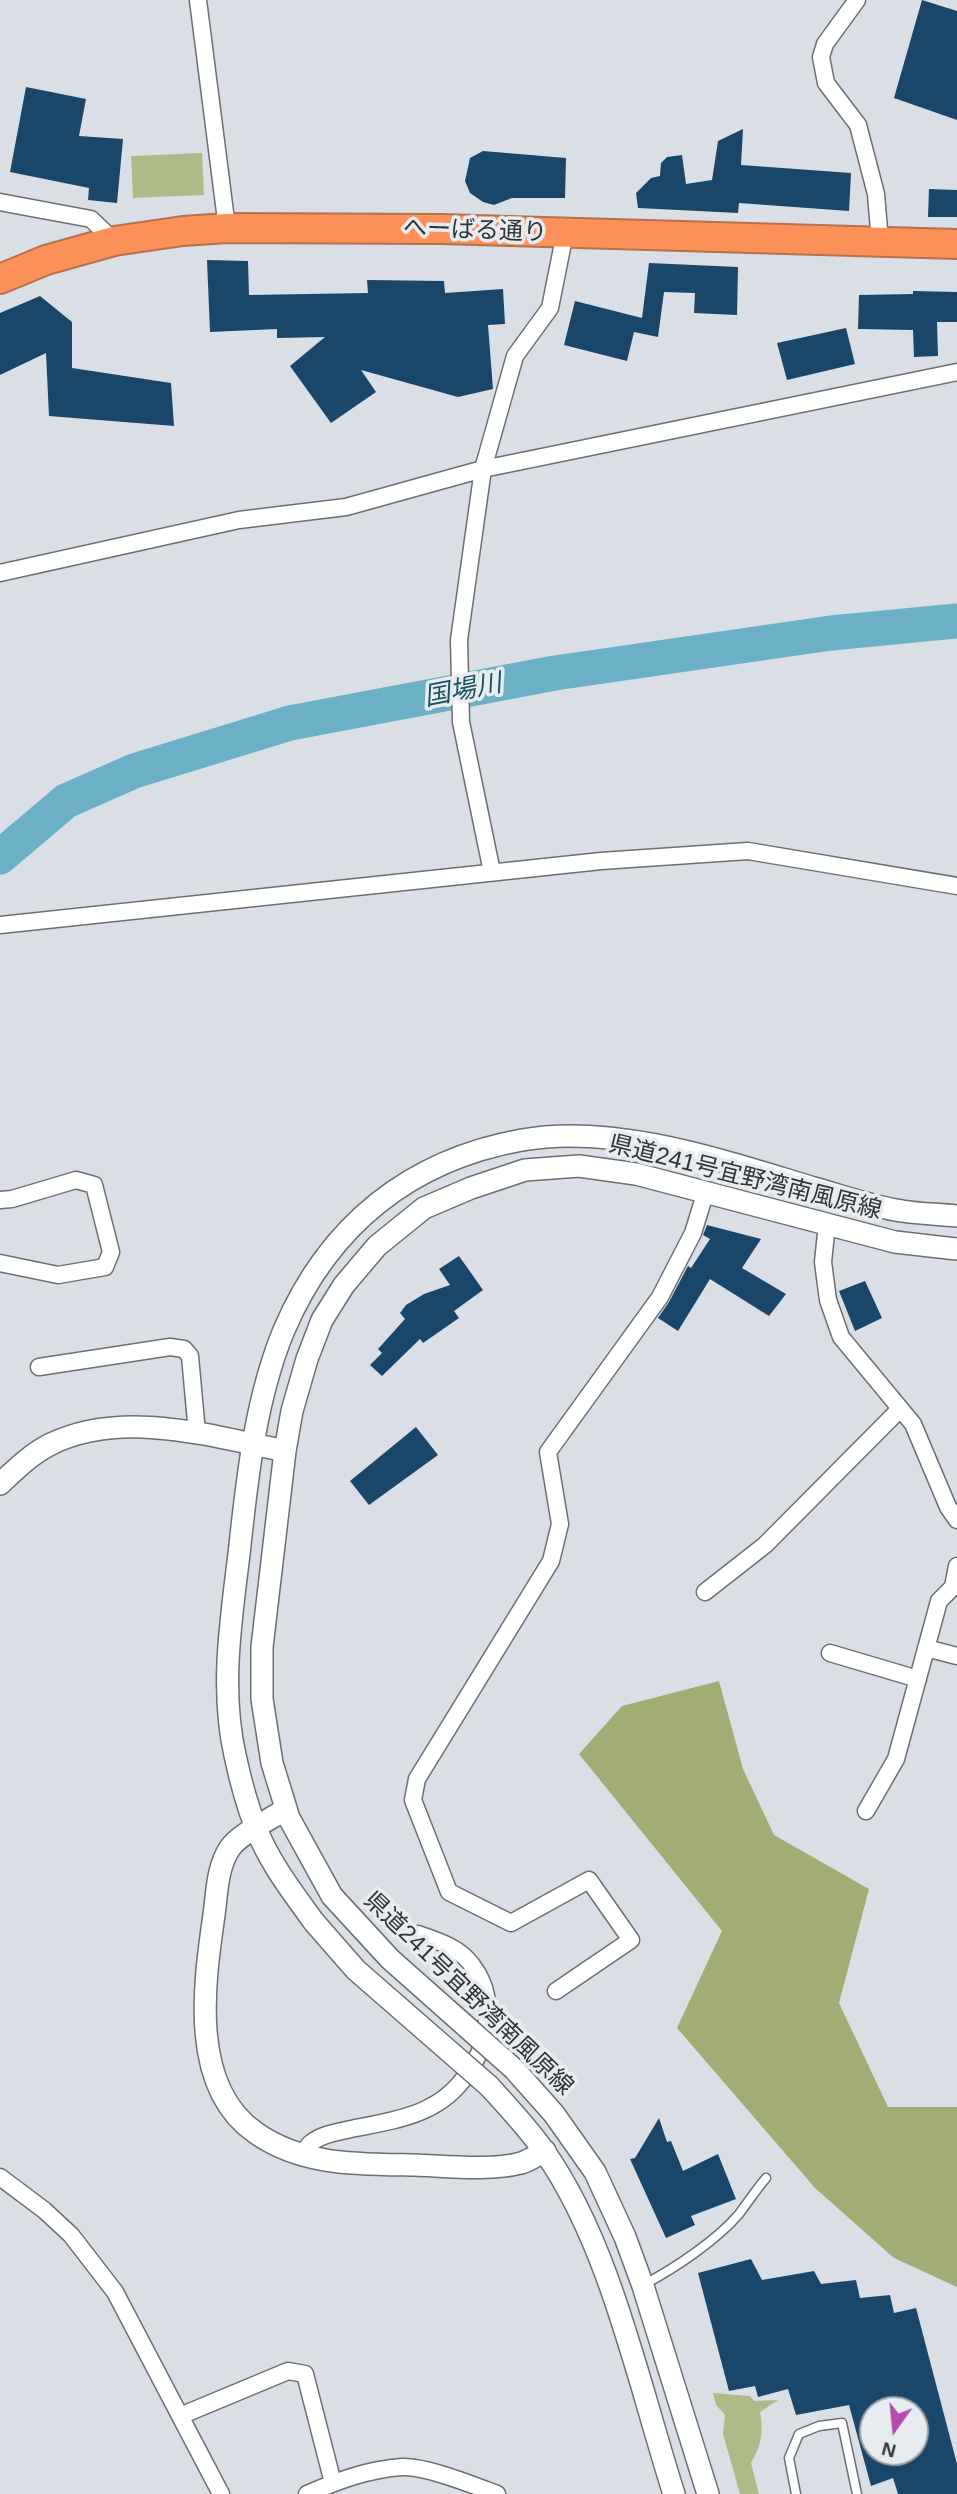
<!DOCTYPE html>
<html>
<head>
<meta charset="utf-8">
<style>
  body { margin:0 }
  #map { position:relative; width:957px; height:2494px; overflow:hidden; background:#d9dfe4; font-family:Arial,sans-serif }
  canvas { display:block }
  .north { position:absolute; left:859px; top:2396px; width:70px; height:70px; box-sizing:border-box; background:#e7ecf1; border:2px solid #9fa2a6; border-radius:50%; rotate:195deg; font-size:19px; font-weight:700; line-height:28px; text-align:center; color:#323436 }
  .north::after { content:''; display:block; margin:auto; width:24px; height:32px; background:#b44bae; clip-path:polygon(50% 0,100% 100%,50% 72%,0 100%) }
</style>
</head>
<body>
<div id="map">
<canvas width="957" height="2494"></canvas>
<div class="north">N</div>
</div>
<script>
const ctx = document.querySelector('canvas').getContext('2d');
ctx.lineJoin = 'round';
function fillPath(path, color) { ctx.fillStyle = color; ctx.fill(path, 'evenodd'); }
function stroke(path, color, width, dash) { ctx.strokeStyle = color; ctx.lineWidth = width; ctx.lineCap = dash ? 'butt' : 'round'; ctx.setLineDash(dash || []); ctx.stroke(path); }
function label(font, color, halo, rows, align = 'center') {
  ctx.font = font + ' Arial,"Noto Sans JP",sans-serif'; ctx.lineWidth = 7; ctx.setLineDash([]); ctx.textBaseline = 'middle'; ctx.strokeStyle = halo; ctx.fillStyle = color; for (const [text, x, y, turn = 0] of rows) {
    ctx.save(); ctx.translate(x, y); ctx.rotate((+turn || 0) * Math.PI / 180); ctx.textAlign = isNaN(turn) ? turn : align; if (halo) ctx.strokeText(text, 0, 0); ctx.fillText(text, 0, 0); ctx.restore();
  }
}
fillPath(new Path2D(`
  M202,153l2,42 -71,3 -2,-42z
  M713,2393l37,3 4,5 24,-1 -18,12c4,19 1,35 -9,51l8,31h-19l-17,-60 2,-19 -9,-10z`), '#afba89');
fillPath(new Path2D(`
  M719,1681l24,88 31,66 95,54 -30,114 49,104h69v180l-63,-29 -79,-70 -138,-160 45,-97 -143,-177 43,-48z`), '#a2ad76');
stroke(new Path2D(`
  M0,857l66,-56 68,-30 156,-48 265,-50 276,-40 126,-12`), '#6bb0c4', 35);
fillPath(new Path2D(`
  M922,0l35,11v109l-63,-22z
  M26,87l60,12 -7,37 44,3 -6,64 -29,-3 1,-12 -79,-16z
  M743,129l-2,36 110,8 -2,38 -110,-8 -1,10 -100,-5 -2,-15 15,-15 9,-2 1,-13 6,-6 15,-2 4,29 26,-4 6,-39z
  M483,151l83,7 -1,40h-53l-18,7 -11,-3 -13,-9 -5,-12 5,-23z
  M929,189l28,1v27h-29z
  M207,260l41,1 1,34 119,-2 -1,-13 77,1 1,12 58,-4 2,35 -17,1 5,64 -35,8 -97,-27 15,22 -45,31 -41,-57 35,-29 -48,1v-9l-67,3z
  M649,263l89,4 -1,48 -43,-2 1,-20 -31,-1 -6,45 -24,-5 -7,29 -63,-16 11,-44 67,17z
  M913,291l44,1v30h-20l1,34 -24,1 -1,-27 -55,-1 1,-34 54,-1z
  M40,296l32,26v46l99,15 3,43 -125,-10 -3,-63 -46,22v-62z
  M846,328l9,36 -68,16 -10,-37z
  M707,1225l54,14 -19,29 44,26 -17,22 -59,-37 -32,52 -20,-13 11,-16 19,-36 3,2 19,-29 -7,-4z
  M459,1256l24,34 -29,21 5,7 -36,25 -3,-4 -38,37 -12,-11 12,-12 -4,-4 27,-30 -5,-6 6,-8 18,-11 26,-9 -11,-16z
  M865,1281l17,37 -27,13 -16,-40z
  M416,1427l22,28 -69,50 -19,-24z
  M659,2118l8,24 4,-1 12,30 35,-17 18,45 -45,17 4,9 -29,13 -36,-79 5,-1z
  M751,2259l11,21 52,-9 7,13 35,-4 4,18 30,-3 4,18 22,-5 41,156v30h-59l-5,-16 -22,8 -22,-81 -53,10 -8,-26 -30,8 -3,-11 -26,5 -31,-118zM873,2410h42v42h-42z`), '#1a4769');
const lane = new Path2D(`
  M645,2284c30,-16 72,-44 94,-70 9,-12 17,-24 27,-36
  M796,2494l-7,-36 10,-24 20,-8 23,-3 15,71`);
const street = new Path2D(`
  M198,0l29,228
  M857,0l-32,44 -4,13 5,26 32,42 18,69 4,48
  M0,202l91,17 23,22
  M0,573l239,-53 107,-13 137,-38 474,-97
  M492,872l-31,-150 -2,-82 24,-171 32,-113 35,-48 15,-75
  M0,925l601,-64 147,-10 209,35
  M0,1200l12,-1 64,-19 18,5 17,67 -6,15 -47,8 -58,-12
  M827,1224l-4,38 5,38 13,37 72,87 35,83 9,13
  M39,1367l131,-20 14,2 6,7 7,77
  M957,1566l-4,21h4
  M705,1592l60,-47 135,-136
  M926,1648l31,8
  M830,1653l88,26
  M866,1811l30,-52 43,-158 14,-14
  M556,1991l75,-51 -42,-60 -78,43 -62,-31 -36,-92 4,-21 134,-218 9,-37 -12,-72 112,-155 33,-64 13,-42
  M302,2156c2,-4 5,-10 9,-13 11,-9 27,-11 40,-14 45,-9 89,-14 116,-55 9,-12 17,-29 19,-44 3,-25 2,-44 -14,-65 -13,-18 -34,-24 -54,-31
  M0,2177l44,33 27,25 44,57 106,202
  M180,2416l108,-45 17,3 28,109
  M307,2494c30,-13 62,-25 95,-27 24,-1 71,18 95,27`);
const secondary = new Path2D(`
  M0,1484c16,-15 31,-30 51,-40 72,-35 160,-8 234,7
  M286,1809c-15,10 -47,25 -56,39 -13,19 -13,45 -16,67 -10,69 -25,172 42,218 47,33 103,31 159,32 30,1 77,6 106,-2 8,-2 16,-8 24,-12
  M332,1896l-43,-78 -17,-55 -10,-64v-52l23,-196 7,-40 15,-52 15,-39 22,-35 33,-39 47,-38 47,-20 54,-18 54,-4 57,8 259,68 62,7
  M314,1922c-21,-29 -45,-60 -58,-94 -9,-23 -16,-49 -21,-73 -15,-66 -4,-135 4,-201 8,-74 16,-154 45,-224 45,-105 126,-170 238,-190 93,-17 205,22 292,48 29,8 59,19 88,23 18,3 37,3 55,5
  M514,2069l40,45 41,58 30,65 18,49 65,208
  M489,2086c19,21 39,42 55,65 66,93 95,234 130,343`);
const highway = new Path2D(`
  M0,279l46,-19 68,-19 69,-10 44,-3 214,1 516,15`);
stroke(lane, '#6a6f73', 11);
stroke(street, '#6a6f73', 19);
stroke(secondary, '#6a6f73', 24);
stroke(highway, '#b5704c', 32);
stroke(lane, '#fff', 8);
stroke(street, '#fff', 16);
stroke(secondary, '#fff', 21);
stroke(highway, '#fb9158', 28);
const secondaryBridge = new Path2D(`
  M332,1896l58,63 124,110
  M314,1922l42,48 133,116`);
stroke(secondaryBridge, '#6a6f73', 24, []);
stroke(secondaryBridge, '#fff', 21);
label('24px', '#323436', '#e7ecf1', [
  ["へーばる通り",475,231,2],
  ["県道241号宜野湾南風原線",745,1178,14],
  ["県道241号宜野湾南風原線",468,1994,44]
]);
label('italic 26px', '#185362', '#e7ecf1', [
  ["国場川",463,691,-11]
]);
</script>
</body>
</html>
